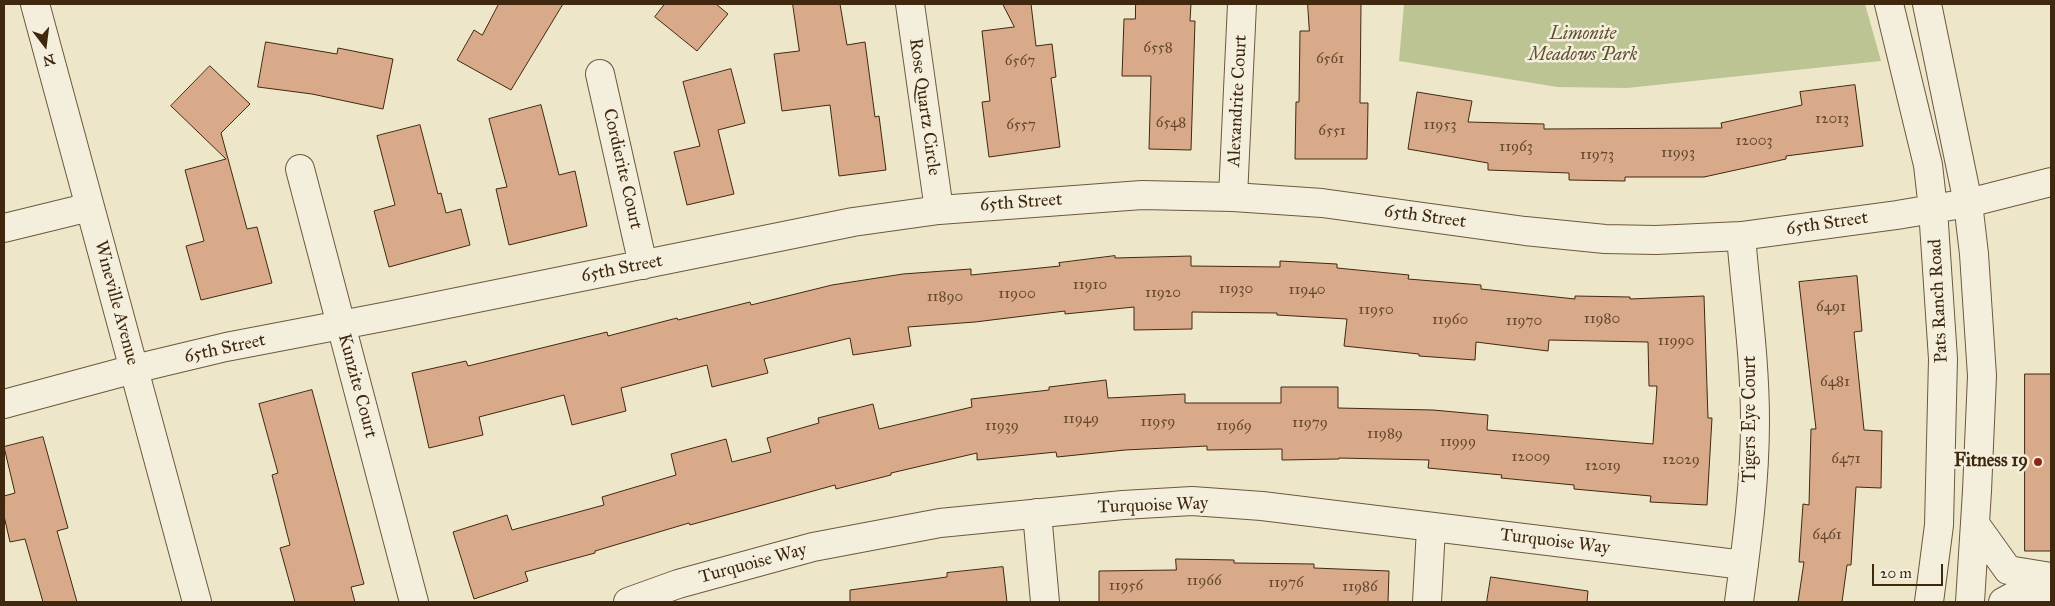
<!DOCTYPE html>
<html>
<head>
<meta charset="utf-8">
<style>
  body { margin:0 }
  #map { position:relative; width:2055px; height:606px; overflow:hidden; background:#eee6c9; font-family:"IM FELL Great Primer",serif }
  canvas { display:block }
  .frame { position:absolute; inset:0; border:5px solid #40280f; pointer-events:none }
  .north { position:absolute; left:20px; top:20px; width:50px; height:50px; -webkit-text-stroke:4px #f4efdc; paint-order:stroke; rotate:165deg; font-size:14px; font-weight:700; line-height:20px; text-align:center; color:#40280f }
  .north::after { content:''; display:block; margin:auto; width:18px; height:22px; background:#40280f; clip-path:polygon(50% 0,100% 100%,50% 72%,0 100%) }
  .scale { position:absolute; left:1872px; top:564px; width:71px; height:22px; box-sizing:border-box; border:2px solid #40280f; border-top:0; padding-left:6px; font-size:15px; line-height:18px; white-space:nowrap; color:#40280f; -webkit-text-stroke:4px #f4efdc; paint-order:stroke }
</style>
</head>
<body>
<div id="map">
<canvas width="2055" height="606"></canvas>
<div class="frame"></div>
<div class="north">N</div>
<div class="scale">20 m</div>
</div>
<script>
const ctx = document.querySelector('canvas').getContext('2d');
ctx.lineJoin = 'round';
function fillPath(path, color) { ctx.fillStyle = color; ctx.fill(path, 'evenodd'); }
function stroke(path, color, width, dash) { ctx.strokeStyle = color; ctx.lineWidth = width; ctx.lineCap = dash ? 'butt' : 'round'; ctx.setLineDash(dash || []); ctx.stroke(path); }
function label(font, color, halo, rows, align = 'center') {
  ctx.font = font + ' "IM FELL Great Primer",serif'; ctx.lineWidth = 5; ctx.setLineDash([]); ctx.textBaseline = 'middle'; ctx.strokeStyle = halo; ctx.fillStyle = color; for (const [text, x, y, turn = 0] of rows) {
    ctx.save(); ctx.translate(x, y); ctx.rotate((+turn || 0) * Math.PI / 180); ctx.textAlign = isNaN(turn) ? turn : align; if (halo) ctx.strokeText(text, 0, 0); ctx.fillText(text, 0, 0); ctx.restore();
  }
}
fillPath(new Path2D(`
  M1404,4h461l16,57 -254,27 -70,-1 -158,-26z`), '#bcc494');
const building = new Path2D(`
  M499,4h64l-52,86 -54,-30 17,-30 8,5z
  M665,4h51l12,10 -31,37 -42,-34z
  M793,4h47l7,41 18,-3 10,75 4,-1 7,54 -47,6 -9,-71 -48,6 -8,-57 25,-3z
  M1003,4h28l5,42 16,-2 4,33 -5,1 9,69 -71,10 -7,-55 8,-1 -8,-70 32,-4z
  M1136,4h55l-1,17h5l-4,129 -42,-1 2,-73h-29l2,-57h11z
  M1308,4h53l-1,99h8l-1,56h-72l1,-57h3l1,-71h9z
  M266,42l71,12 1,-6 55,11 -10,50 -71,-15 -54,-7z
  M210,66l40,38 -29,29 26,96 10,-2 15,56 -71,17 -15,-54 18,-5 -19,-71 41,-11 -55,-53z
  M731,69l14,54 -27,7 16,64 -47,11 -13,-53 26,-6 -17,-64z
  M1855,85l8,61 -77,10v3l-82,18h-79v4l-56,-1v-7l-81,-3v-7l-80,-14 9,-57 55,9 -4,21 76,2v5l178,-1 -1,-5 81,-18 -2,-13z
  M541,105l18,70 16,-4 12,55 -78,19 -13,-56 11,-2 -18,-68z
  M420,125l18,69 3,-1 5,20 15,-4 9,36 -81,22 -15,-56 21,-6 -18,-69z
  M1115,256v2l76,-2v10l89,1v-6l57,3v4l72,7 -1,4 73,6v4l94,10v-3l55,1v2l74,-3 4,122h4l-5,87 -57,-3 1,-6 -77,-7v-4l-73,-7 1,-3 -74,-7 1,-8 -90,-2v1l-57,1v-11l-75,1v-4l-82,4 -68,7 -1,-5 -79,8v-7l-86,20v2l-55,14 -1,-4 -145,40 -1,-2 -94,28v2l-70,19 3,9 -54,18 -21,-67 54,-17 5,15 92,-25 -2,-8 74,-22 -5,-21 55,-15 6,23 39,-10 -4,-14 52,-15 -1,-5 55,-14 6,25 93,-22 -1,-8 78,-9v-3l57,-7 2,18 77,-4v9h96v-16h57v21l95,2 55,5 -1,15 166,14 4,-58h-8l-1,-44 -99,-2 -1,11 -72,-9 -1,18 -56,-4v-2l-75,-8 3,-27 -70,-4v-2l-85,-1v17l-58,1v-23l-69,7v-3l-90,11 -67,5 3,19 -58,9 -3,-17 -86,21 4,14 -56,14 -5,-22 -86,23 5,23 -54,14 -8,-30 -85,22 4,18 -54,13 -17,-75 54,-12 2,5 139,-34 1,4 69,-18 1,2 72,-18 1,3 81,-20 71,-11 68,-5v6l89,-9 -1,-3z
  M1857,276l5,55 -8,1 10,98 18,1 -1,57 -25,-1 -5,78h-4l-5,37h-44l6,-40h-5l4,-58 6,1 2,-76h5l-17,-147z
  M2025,374h26v177h-26z
  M312,390l52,194 -13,3 4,15h-60l-15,-54 10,-3 -18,-70 6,-2 -19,-69z
  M43,437l25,91 -11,3 20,71h-34l-18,-63 -15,3 -6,-26v-20l11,-3 -11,-46z
  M1176,559l58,1v3l80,1v4l75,3 -1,31h-289v-31l77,-1z
  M1003,567l4,35h-157v-12l97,-13v-4z
  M1491,577l97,14 -1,11h-100z`);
fillPath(building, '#d9aa8a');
stroke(building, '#40280f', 1);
const minor = new Path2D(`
  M35,4l162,598
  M910,4l29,206
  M1889,4l39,161 5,44 10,150 -4,166 -10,77
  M1927,4l41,199 6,51 8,122 -5,115 -7,111
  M600,74l43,191
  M300,169l114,433
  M1233,197l9,-193
  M4,228l86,-21
  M4,404l130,-35 92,-22 162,-31 465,-94 86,-12 203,-15 91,2 89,6 203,28 80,8 51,1 85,-4 156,-21 71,-12 83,-21
  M1037,513l8,89
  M1975,524l33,46 43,7
  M628,602l50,-18 135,-37 127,-24 183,-18 69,-4 70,5 482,59
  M1427,602l4,-74
  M1739,602c8,-60 16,-120 16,-181 0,-62 -9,-124 -14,-185
  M2003,602l11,-6 37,-1`);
stroke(minor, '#6c583e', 30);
stroke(minor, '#f4efdc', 28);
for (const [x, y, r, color] of [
  [2038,462,5,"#8f2418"]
]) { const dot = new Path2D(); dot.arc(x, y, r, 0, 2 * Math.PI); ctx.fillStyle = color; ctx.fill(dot); stroke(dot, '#f4efdc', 2); }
label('15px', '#66482e', null, [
  ["6558",1158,48],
  ["6561",1330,59],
  ["6567",1020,61],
  ["12013",1832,119],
  ["6548",1171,123],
  ["6557",1021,125],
  ["11953",1440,125],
  ["6551",1332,131],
  ["12003",1754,141],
  ["11963",1516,147],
  ["11993",1678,153],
  ["11973",1597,155],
  ["11910",1090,285],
  ["11930",1236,289],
  ["11940",1307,290],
  ["11920",1163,293],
  ["11900",1017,294],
  ["11890",945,297],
  ["6491",1831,307],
  ["11950",1376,310],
  ["11980",1602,319],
  ["11960",1450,320],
  ["11970",1524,321],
  ["11990",1676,341],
  ["6481",1835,382],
  ["11949",1081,419],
  ["11959",1158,422],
  ["11979",1310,423],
  ["11939",1002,426],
  ["11969",1234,426],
  ["11989",1385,434],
  ["11999",1458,442],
  ["12009",1531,457],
  ["6471",1846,459],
  ["12029",1681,460],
  ["12019",1603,466],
  ["6461",1827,535],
  ["11966",1204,581],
  ["11976",1286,583],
  ["11956",1126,586],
  ["11986",1360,587]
]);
label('italic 18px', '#5f4f30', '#f4efdc', [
  ["Limonite",1583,35],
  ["Meadows Park",1583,56]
]);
label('18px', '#40280f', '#f4efdc', [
  ["Alexandrite Court",1238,101,-87],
  ["Rose Quartz Circle",924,107,82],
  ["Cordierite Court",622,169,77],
  ["65th Street",1021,203,-4],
  ["65th Street",1425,217,8],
  ["65th Street",1827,224,-8],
  ["65th Street",622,269,-11],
  ["Pats Ranch Road",1939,301,-93],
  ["Wineville Avenue",116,303,75],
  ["65th Street",225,349,-12],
  ["Kunzite Court",357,386,75],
  ["Tigers Eye Court",1751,419,-90],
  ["Turquoise Way",1153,506,-2],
  ["Turquoise Way",1555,542,7],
  ["Turquoise Way",753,564,-15]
]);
label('bold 18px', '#40280f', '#f4efdc', [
  ["Fitness 19",2028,462]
], 'right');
</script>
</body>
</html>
